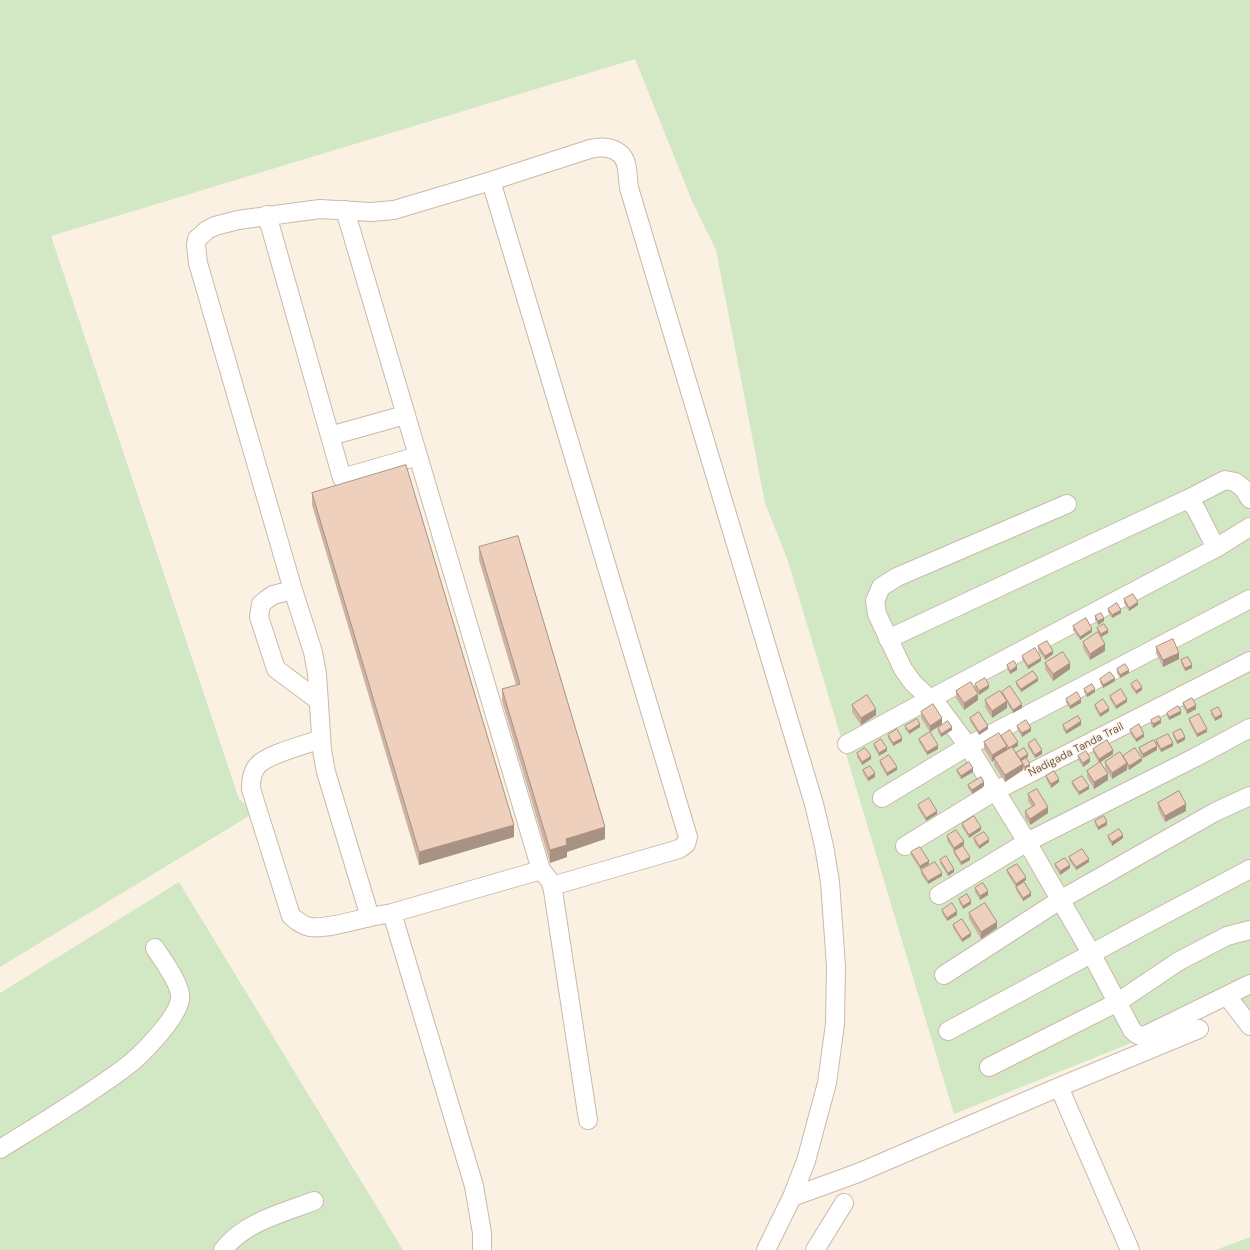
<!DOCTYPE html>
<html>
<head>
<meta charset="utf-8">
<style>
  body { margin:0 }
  canvas { display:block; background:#faf1e3 }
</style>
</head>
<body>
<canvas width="1250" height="1250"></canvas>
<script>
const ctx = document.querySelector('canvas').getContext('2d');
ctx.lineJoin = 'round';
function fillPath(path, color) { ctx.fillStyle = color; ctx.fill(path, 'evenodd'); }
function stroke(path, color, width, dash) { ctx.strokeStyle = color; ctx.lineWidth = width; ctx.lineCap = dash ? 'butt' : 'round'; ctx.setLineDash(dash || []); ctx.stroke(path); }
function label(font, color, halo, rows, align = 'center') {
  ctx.font = font + ' "DM Sans",sans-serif'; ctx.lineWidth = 3.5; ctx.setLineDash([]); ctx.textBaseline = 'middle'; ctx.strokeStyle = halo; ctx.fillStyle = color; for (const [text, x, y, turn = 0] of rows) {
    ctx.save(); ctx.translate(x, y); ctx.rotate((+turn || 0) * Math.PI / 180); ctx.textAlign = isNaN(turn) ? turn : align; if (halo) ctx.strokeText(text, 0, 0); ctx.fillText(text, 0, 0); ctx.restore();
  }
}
fillPath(new Path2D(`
  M0,0h1250v1033l-24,-28 -272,109 -166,-553 -23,-58 -49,-253 -24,-49 -57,-142 -584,177 188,563 7,6 3,11 -249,151z
  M179,882l224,368h-403v-257z
  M1250,1237v13h-34z`), '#d2e7c3');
const minor = new Path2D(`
  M491,181l197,656 -2,7 -7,5 -127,37
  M345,210l196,660 10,12 2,9 35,229
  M267,215l63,221 75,-21
  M330,436l12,42 76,-22
  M1188,499l37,-19 10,2 8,6 7,11
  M1067,504l-170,73 -16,10 -6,14 2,13 26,55 10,14 26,24 29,39 59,96 64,111 41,77c5,5 7,7 14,5l104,-51
  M293,590l-20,5 -7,5 -5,4 -2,13 17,52 43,32
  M888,639l300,-140 8,10 20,39
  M321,739c-16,6 -53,15 -63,26 -6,6 -7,16 -7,24l40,127c6,5 12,10 19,11 16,2 43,-6 60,-10
  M847,744l83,-45 286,-151 34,-21
  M882,798l86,-52 282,-147
  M905,846l90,-55 255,-130
  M939,895l88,-53 169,-85 54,-29
  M392,913l149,-43
  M944,975l116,-75 155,-88 35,-16
  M1227,996l23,30
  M948,1031l202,-109 100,-53
  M989,1067l129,-65 61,-41 48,-25 23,-6
  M1059,1087l71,163
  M0,1149c42,-26 84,-51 123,-80 16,-11 55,-51 57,-70 2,-14 -17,-38 -25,-51
  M792,1197l66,-24 201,-86 140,-58
  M223,1250c21,-28 60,-37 91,-49
  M482,1250v-17l-8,-47 -82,-273 -22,4 -44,-145 -4,-22 -5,-76 -4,-22 -20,-62 -95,-327 -2,-18 1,-6 10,-9 8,-4 23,-6 82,-11 51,3 23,-2 97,-29 99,-32c17,-4 35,0 37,20 1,6 1,12 2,19l185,616 10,42 6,36 6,84 -1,58 -8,59 -21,78 -14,36 -26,53
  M815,1250l29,-47`);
stroke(minor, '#cbb9ab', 20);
stroke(minor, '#fff', 18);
fillPath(new Path2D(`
  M312,493l202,344 -95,28 -107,-360z
  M479,547l126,292 -38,13v5l-17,6 -48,-162v-12l14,-4 -37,-125z
  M1124,599l14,6 -9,6 -5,-8z
  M1108,609l13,4 -9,5 -4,-6z
  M1095,616l9,5 -6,4 -3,-5z
  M1073,626l19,6 -12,8 -7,-10z
  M1097,628l11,5 -7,4 -4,-6z
  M1083,642l22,9 -15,9 -7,-12z
  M1038,646l15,8 -8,6 -7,-10z
  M1156,647l23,12 -16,8 -7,-14z
  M1022,656l19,5 -13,8 -6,-10z
  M1181,660l11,8 -7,3 -4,-8z
  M1045,663l25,6 -17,12 -8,-12z
  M1007,665l10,5 -7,4 -3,-6z
  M1117,669l12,4 -9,5 -3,-5z
  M1100,679l15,2 -12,7 -3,-6z
  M1038,681l-17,11 -5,-7v-3z
  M975,684l14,4 -10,7 -4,-7z
  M1131,684l11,6 -6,4 -5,-7z
  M1084,689l11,3 -8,5 -3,-5z
  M956,691l22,9 -14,10 -8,-12z
  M1002,692l20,16 -9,5 -6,-10v5l-15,10 -7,-11v-7l17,-6z
  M1110,696l17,6 -11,7 -6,-10z
  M1066,699l15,4 -11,6 -4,-7z
  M1183,703l13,6 -9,5 -4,-8z
  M852,705l24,10 -15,10 -9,-13z
  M1095,705l14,6 -9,6 -5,-9z
  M1211,711l11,6 -7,4 -4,-7z
  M921,712l21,12 -12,8 -9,-14z
  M1167,713l14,1 -12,6 -2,-4z
  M970,718l18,11 -9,6 -9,-14z
  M1189,719l18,13 -10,5 -8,-15z
  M1151,720l10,3 -8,5 -2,-4z
  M1063,725h18l-15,9 -3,-5z
  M905,726l15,1 -11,7 -4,-5z
  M1017,726l14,5 -9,6 -5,-8z
  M938,728l14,2 -11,7 -3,-5z
  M1130,730l14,7 -8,5 -6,-9z
  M1173,733l12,7 -8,4 -4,-8z
  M888,735l14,6 -9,5 -5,-8z
  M1001,736l17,10 -5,2 3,5 12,4 -2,1 4,9 -5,4 -2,-3v2l-18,12 -11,-17v-5l-2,2 -8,-13v-7l17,-5z
  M919,739l19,10 -11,6 -8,-13z
  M1156,740l17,6 -12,6 -5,-8z
  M874,744l13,7 -8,5 -5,-9z
  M1028,744l14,10 -7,4 -7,-11z
  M1139,748l18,2 -14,8 -4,-7z
  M1093,749l20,5 -14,9 -6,-11z
  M857,753l14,6 -9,6 -5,-8z
  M1078,756l12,6 -7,5 -5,-8z
  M1123,756l19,5 -13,9 -2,-3v3l-15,9 -7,-11v-6z
  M880,761l17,9 -10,6 -7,-12z
  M863,770l12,7 -7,4 -5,-8z
  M957,770l16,2 -12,7 -4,-6z
  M1087,771l21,9 -14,9 -7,-12z
  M1046,776l13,6 -8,6 -5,-9z
  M1072,782l17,7 -10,6 -7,-10z
  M968,785l16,1 -12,8 -4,-6z
  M1028,794l20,19 -18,12 -5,-7v-7l7,-4 -4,-6z
  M1158,803l28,8 -21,11 -7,-13z
  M918,805l19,9 -11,7 -8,-13z
  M1095,821l12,4 -9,5 -3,-6z
  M962,824l19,6 -12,8 -7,-11z
  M947,836l17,9 -10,6 -7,-11z
  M1108,836l15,2 -11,8 -4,-7z
  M974,838l15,4 -10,7 -5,-7z
  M954,851l16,9 -9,5 -7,-11z
  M911,852l18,12 -9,5 -9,-14z
  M1069,857l20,5 -13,8 -7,-10z
  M940,860l14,12 -6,4 -8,-13z
  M1055,864l15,4 -10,7 -5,-8z
  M921,870l21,6 -14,8 -7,-10z
  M1007,870l19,10 -10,7 -9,-14z
  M1016,887l15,9 -8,5 -7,-11z
  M975,888l13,7 -8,5 -5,-8z
  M959,899l12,5 -8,5 -4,-7z
  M942,910l15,5 -10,6 -5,-8z
  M969,913l28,15 -16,11 -12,-20z
  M953,925l18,11 -9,6 -9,-14z`), '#cdb3a3');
fillPath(new Path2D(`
  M1138,602v3l-9,6v-3z
  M1121,610v3l-9,5v-3z
  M1104,618v3l-6,4v-4z
  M1092,629v3l-12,8v-3z
  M1108,630v3l-7,4v-3z
  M1105,644v7l-15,9v-6z
  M1053,651v3l-8,6v-4z
  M1179,653v6l-16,8v-7z
  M1041,658v3l-13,8v-3z
  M1070,663v6l-17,12v-7z
  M1192,665v3l-7,3v-3z
  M1017,666v4l-7,4v-3z
  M1129,670v3l-9,5v-3z
  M1038,678v3l-17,11v-3z
  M1115,678v3l-12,7v-3z
  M989,685v3l-10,7v-4z
  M1142,687v3l-6,4v-3z
  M1095,689v3l-8,5v-3z
  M978,694v6l-14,10v-7z
  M1081,699v4l-11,6v-3z
  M1127,699v3l-11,7v-3z
  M1007,701v7l-15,10v-7z
  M1022,704v4l-9,5v-3z
  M1196,705v4l-9,5v-4z
  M1109,708v3l-9,6v-3z
  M876,709v6l-15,10v-7z
  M1181,711v3l-12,6v-3z
  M1222,714v3l-7,4v-3z
  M942,718v6l-12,8v-6z
  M1161,720v3l-8,5v-4z
  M1081,721v4l-15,9v-3z
  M920,724v3l-11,7v-3z
  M988,726v3l-9,6v-3z
  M952,727v3l-11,7v-3z
  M1031,728v3l-9,6v-4z
  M1207,729v3l-10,5v-3z
  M1144,734v3l-8,5v-3z
  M1185,737v3l-8,4v-3z
  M902,738v3l-9,5v-3z
  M1018,742v4l-9,5v-3z
  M1173,743v3l-12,6v-3z
  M938,745v4l-11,6v-3z
  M1007,746v6l-13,6v2l-2,2v-7z
  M1157,746v4l-14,8v-4z
  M887,748v3l-8,5v-3z
  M1042,750v4l-7,4v-3z
  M1113,750v4l-14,9v-4z
  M1028,754v3l-8,5v-3z
  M871,756v3l-9,6v-3z
  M1090,758v4l-7,5v-4z
  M1142,758v3l-13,9v-4z
  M1127,763v7l-15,9v-6z
  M1023,764v6l-18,12v-7z
  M1030,764v3l-5,4v-4z
  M897,767v3l-10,6v-3z
  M973,768v4l-12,7v-3z
  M875,773v4l-7,4v-3z
  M1108,774v6l-14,9v-7z
  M1059,779v3l-8,6v-4z
  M984,782v4l-12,8v-4z
  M1089,786v3l-10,6v-3z
  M1186,804v7l-21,11v-6z
  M1048,807v6l-18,12v-6z
  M937,811v3l-11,7v-3z
  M1107,822v3l-9,5v-3z
  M514,825v12l-95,28v-13z
  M605,827v12l-38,13v5l-17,6v-13l16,-11z
  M981,827v3l-12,8v-3z
  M1123,835v3l-11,8v-4z
  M989,839v3l-10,7v-3z
  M964,841v4l-10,6v-3z
  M970,857v3l-9,5v-3z
  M1089,859v3l-13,8v-3z
  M929,861v3l-9,5v-3z
  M1070,865v3l-10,7v-4z
  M954,869v3l-6,4v-3z
  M942,873v3l-14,8v-3z
  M1026,877v3l-10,7v-3z
  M988,891v4l-8,5v-4z
  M1031,893v3l-8,5v-3z
  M971,901v3l-8,5v-3z
  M957,911v4l-10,6v-3z
  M997,922v6l-16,11v-7z
  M971,933v3l-9,6v-3z`), '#a79284');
const building = new Path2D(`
  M406,465l108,360 -95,27 -107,-359z
  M518,536l87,291 -39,12 1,6 -17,5 -48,-161 18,-5 -41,-137z
  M1133,594l5,8 -9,6 -5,-9z
  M1117,603l4,7 -9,5 -4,-6z
  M1101,613l3,5 -6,3 -3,-5z
  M1086,618l6,11 -12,8 -7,-11z
  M1104,624l4,6 -7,4 -4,-6z
  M1098,632l7,12 -15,10 -7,-12z
  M1173,639l6,14 -16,7 -7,-13z
  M1047,641l6,10 -8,5 -7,-10z
  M1035,648l6,10 -13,8 -6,-10z
  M1063,652l7,11 -17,11 -8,-11z
  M1188,657l4,8 -7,3 -4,-8z
  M1014,661l3,5 -7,5 -3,-6z
  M1125,664l4,6 -9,5 -3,-6z
  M1033,671l5,7 -17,11 -5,-7z
  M1110,672l5,6 -12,7 -3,-6z
  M985,678l4,7 -10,6 -4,-7z
  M1137,680l5,7 -6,4 -5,-7z
  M971,682l7,12 -14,9 -8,-12z
  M1092,684l3,5 -8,5 -3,-5z
  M1010,686l12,18 -9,6 -11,-18z
  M1121,689l6,10 -11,7 -6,-10z
  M1000,691l7,10 -15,10 -7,-11z
  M1077,692l4,7 -11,7 -4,-7z
  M867,695l9,14 -15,9 -9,-13z
  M1192,698l4,7 -9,5 -4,-7z
  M1103,699l6,9 -9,6 -5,-9z
  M933,704l9,14 -12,8 -9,-14z
  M1178,706l3,5 -12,6 -2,-4z
  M1218,707l4,7 -7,4 -4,-7z
  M979,712l9,14 -9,6 -9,-14z
  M1199,714l8,15 -10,5 -8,-15z
  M1078,716l3,5 -15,10 -3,-6z
  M1159,716l2,4 -8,4 -2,-4z
  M917,719l3,5 -11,7 -4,-5z
  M1026,720l5,8 -9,5 -5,-7z
  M948,721l4,6 -11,7 -3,-6z
  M1139,724l5,10 -8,5 -6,-9z
  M897,729l5,9 -9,5 -5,-8z
  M1181,729l4,8 -8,4 -4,-8z
  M1010,730l8,12 -9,6 -8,-12z
  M930,732l8,13 -11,7 -8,-13z
  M999,733l8,13 -15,9 -8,-13z
  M1168,734l5,9 -12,6 -5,-9z
  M881,739l6,9 -8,5 -5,-9z
  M1035,739l7,11 -7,5 -7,-11z
  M1107,740l6,10 -14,9 -6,-10z
  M1154,740l3,6 -14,8 -4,-6z
  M1012,747l11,17 -18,11 -11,-17z
  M865,748l6,8 -9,6 -5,-9z
  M1024,748l4,6 -8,5 -4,-6z
  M1135,748l7,10 -13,8 -6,-10z
  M1086,751l4,7 -7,5 -5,-7z
  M1120,752l7,11 -15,10 -7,-11z
  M889,755l8,12 -10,6 -7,-12z
  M1026,758l4,6 -5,3 -4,-6z
  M969,762l4,6 -12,8 -4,-6z
  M1100,762l8,12 -14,8 -7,-11z
  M870,766l5,7 -7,5 -5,-8z
  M1054,771l5,8 -8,5 -5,-8z
  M1082,776l7,10 -10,6 -7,-10z
  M981,777l3,5 -12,8 -4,-5z
  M1037,789l11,18 -18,12 -5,-8 10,-6 -7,-11z
  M1179,791l7,13 -21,12 -7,-13z
  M929,798l8,13 -11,7 -8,-13z
  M974,816l7,11 -12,8 -7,-11z
  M1104,816l3,6 -9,5 -3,-6z
  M1119,829l4,6 -11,7 -4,-6z
  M956,830l8,11 -10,7 -7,-12z
  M984,832l5,7 -10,7 -5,-8z
  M963,846l7,11 -9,5 -7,-11z
  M920,847l9,14 -9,5 -9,-14z
  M1082,849l7,10 -13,8 -7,-10z
  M946,856l8,13 -6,4 -8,-13z
  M1065,858l5,7 -10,6 -5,-7z
  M935,862l7,11 -14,8 -7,-11z
  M1017,864l9,13 -10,7 -9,-14z
  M1024,882l7,11 -8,5 -7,-11z
  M983,883l5,8 -8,5 -5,-8z
  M967,894l4,7 -8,5 -4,-7z
  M952,903l5,8 -10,7 -5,-8z
  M985,903l12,19 -16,10 -12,-19z
  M962,919l9,14 -9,6 -9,-14z`);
fillPath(building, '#eed0bd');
stroke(building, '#a79284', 1);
label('11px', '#71584b', '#fef5e9', [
  ["Nadigada Tanda Trail",1076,750,-27]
]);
</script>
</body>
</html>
